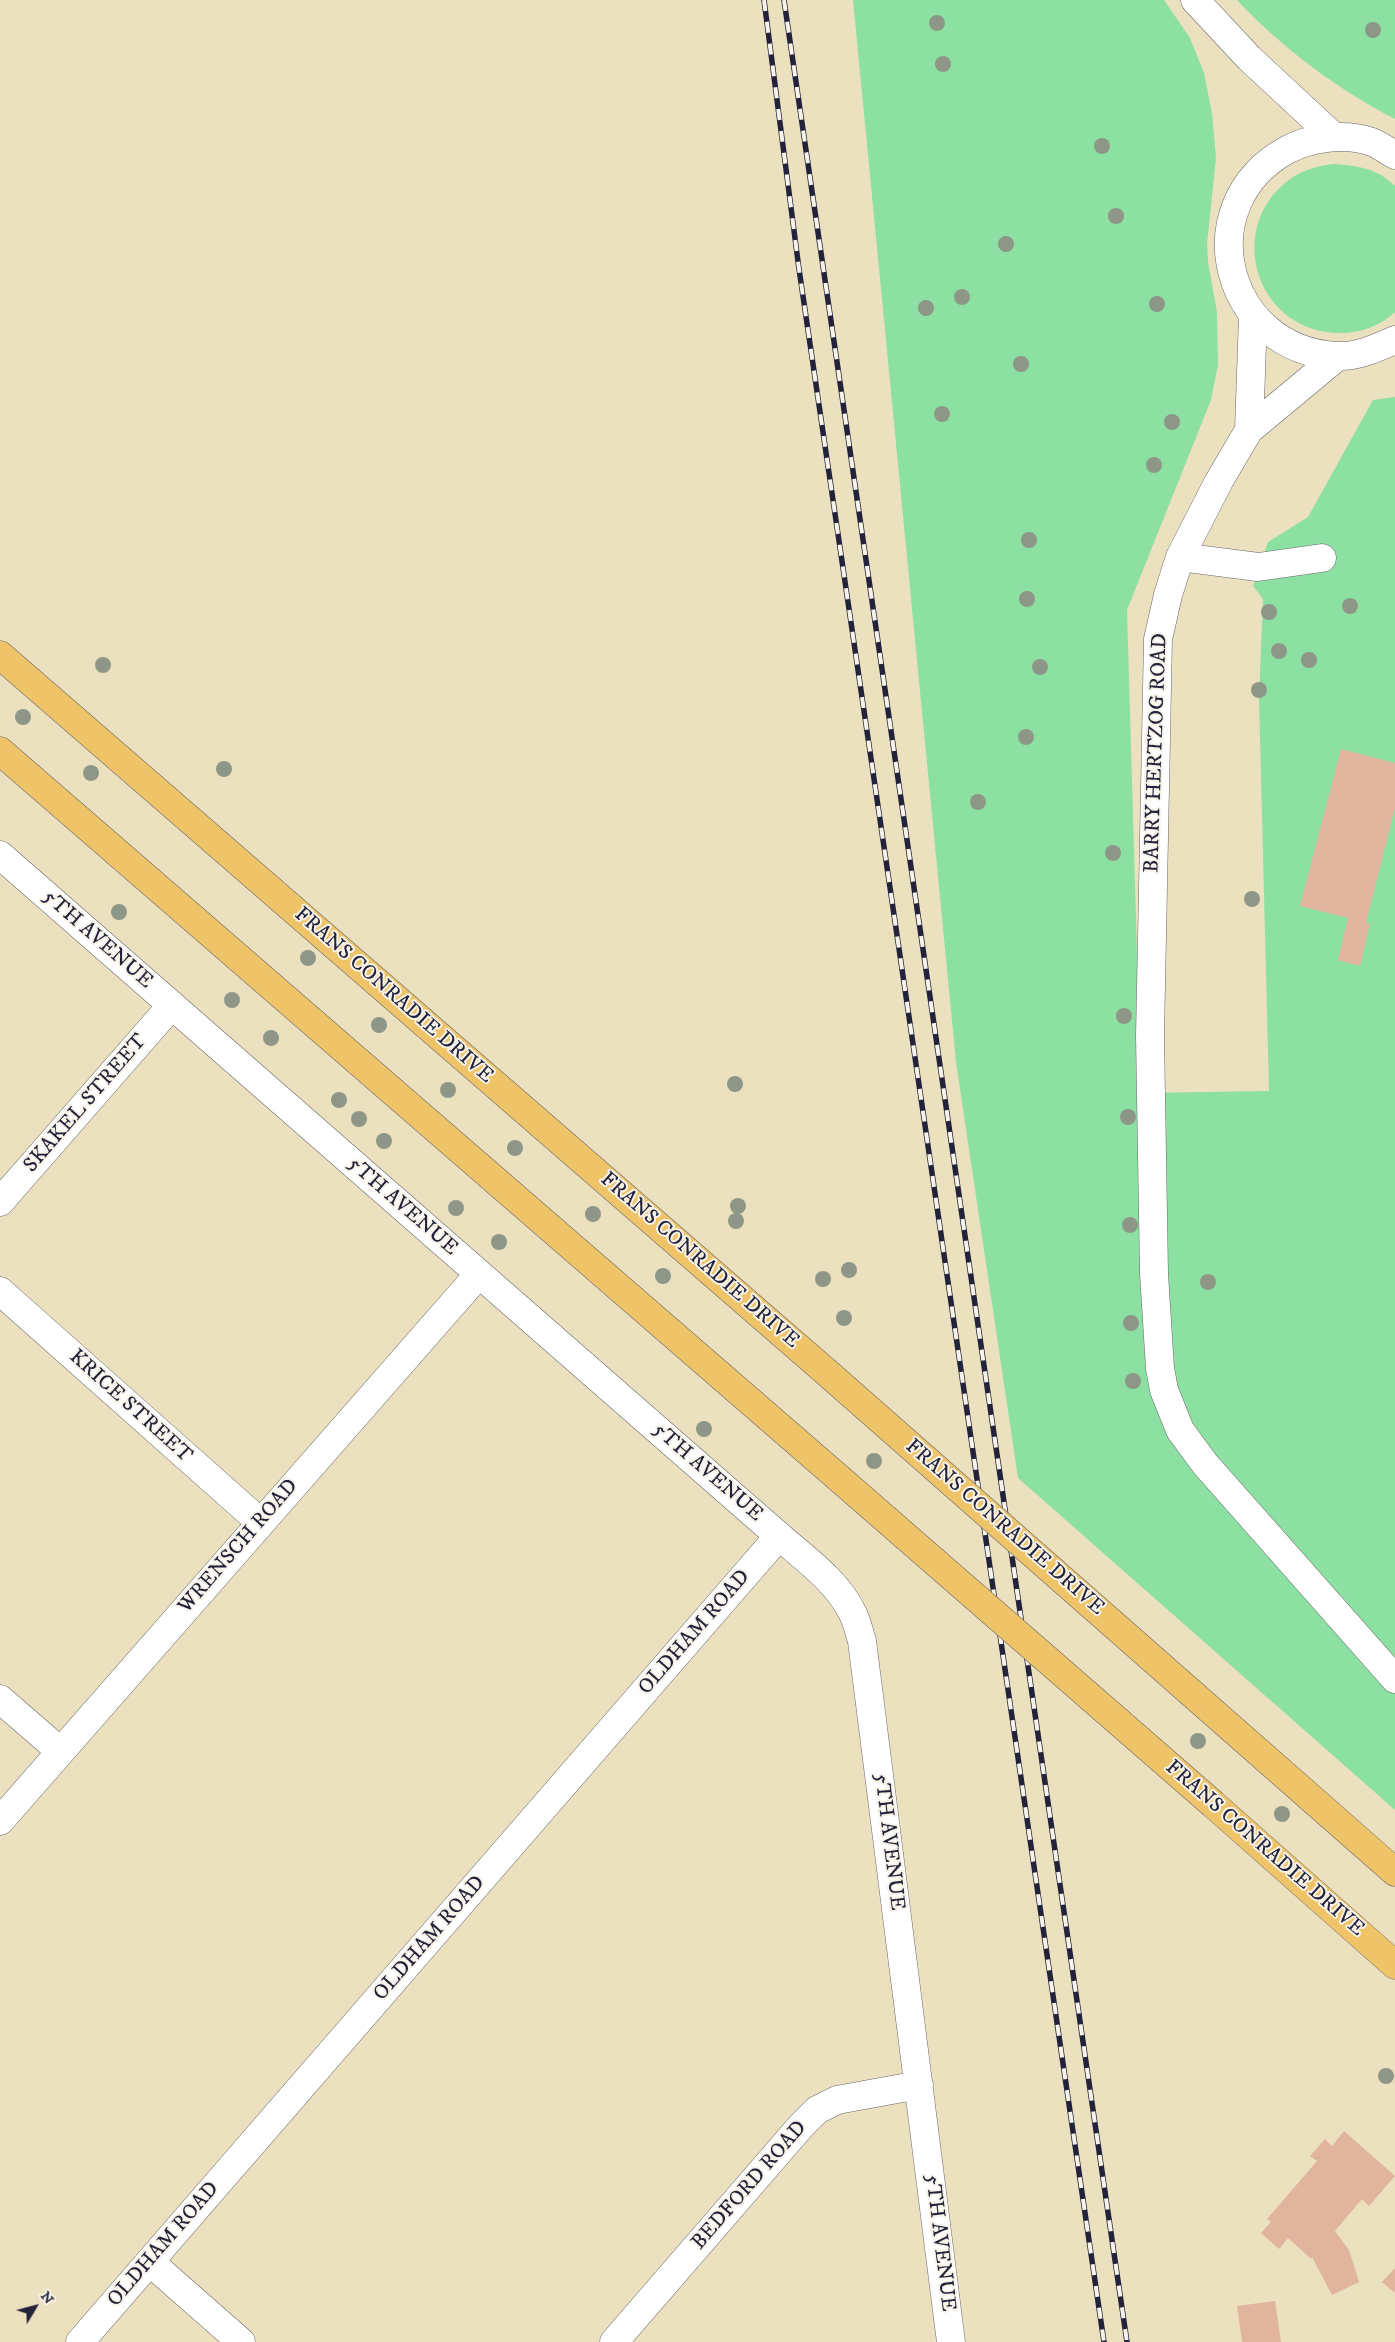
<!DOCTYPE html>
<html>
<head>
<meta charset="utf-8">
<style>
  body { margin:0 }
  #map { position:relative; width:1395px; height:2342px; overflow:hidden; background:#ebe1bf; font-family:"IM FELL DW Pica",serif }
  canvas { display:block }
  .north { position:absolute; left:10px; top:2282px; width:50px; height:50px; -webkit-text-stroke:4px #f7f3e8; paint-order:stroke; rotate:53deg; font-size:14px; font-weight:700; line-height:20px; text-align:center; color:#22223b }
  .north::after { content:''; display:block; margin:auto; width:18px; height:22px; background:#22223b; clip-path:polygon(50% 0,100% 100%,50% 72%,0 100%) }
</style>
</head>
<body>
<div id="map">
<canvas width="1395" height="2342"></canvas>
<div class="north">N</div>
</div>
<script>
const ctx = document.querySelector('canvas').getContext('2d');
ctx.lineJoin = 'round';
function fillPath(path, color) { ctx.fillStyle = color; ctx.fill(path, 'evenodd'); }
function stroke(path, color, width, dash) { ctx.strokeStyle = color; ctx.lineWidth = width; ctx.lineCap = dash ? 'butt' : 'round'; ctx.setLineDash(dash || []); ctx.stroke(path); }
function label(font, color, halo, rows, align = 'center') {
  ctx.font = font + ' "IM FELL DW Pica",serif'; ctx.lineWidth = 4; ctx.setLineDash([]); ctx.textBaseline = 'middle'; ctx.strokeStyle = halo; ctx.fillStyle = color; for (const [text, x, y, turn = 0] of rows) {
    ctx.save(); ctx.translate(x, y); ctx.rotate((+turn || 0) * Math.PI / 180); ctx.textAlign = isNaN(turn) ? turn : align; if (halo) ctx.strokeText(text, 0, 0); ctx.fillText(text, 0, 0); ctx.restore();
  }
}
fillPath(new Path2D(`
  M853,0h311l26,38 14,35 8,40 4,45 -9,86 1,18 9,50 1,53 -7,35 -84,210 14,483 128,-2 -10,-393 4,-99 -10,-13 15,-44 40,-25 65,-117 22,-3v1413l-377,-332 -62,-416z
  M1237,0h158v119c-58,-30 -113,-71 -158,-119z
  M1333,164c22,1 46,5 62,22v126c-15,15 -38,22 -59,21 -83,-4 -112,-110 -43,-156 12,-8 26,-11 40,-13z`), '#8ce0a1');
fillPath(new Path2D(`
  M1341,749l54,14v45l-29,115 4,1 -10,42 -22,-6 10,-42 -48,-12z
  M1344,2131l51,45 -26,30 -7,-7 -27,32 14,19 10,32 -27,13 -20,-38 -1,2 -23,-21 -9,11 -18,-16 10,-11 -4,-3 50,-58 -7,-5 15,-17 7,7z
  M1395,2268v25l-13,-11z
  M1275,2301l6,41h-39l-5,-36z`), '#e0b49d');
const minor = new Path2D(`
  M1195,0l54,58 85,79
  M1395,155c-8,-4 -15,-10 -23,-13 -27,-9 -61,-5 -85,8 -100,55 -63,200 50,206 20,1 40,-8 58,-16
  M1338,356l-89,74 -30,51 -39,76 -12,38 -10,44 -8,397 4,238 6,94 4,22 16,40 25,34 190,215
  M1249,430l4,-114
  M1180,557l78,10 64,-9
  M0,855l779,681c25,22 58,45 73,76 5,9 7,20 10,29l89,701
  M0,1202l172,-197
  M0,1291l260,231
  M0,1699l60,52
  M0,1821l479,-547
  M150,2262l91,80
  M80,2342l699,-806
  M614,2342l187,-216 16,-16 20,-10 82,-15`);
const major = new Path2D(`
  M0,655l824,715
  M0,751l834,723
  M1197,1698l198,174
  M1213,1804l182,161`);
stroke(minor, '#686569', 29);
stroke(major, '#686569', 29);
stroke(minor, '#fff', 28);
stroke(major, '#efc469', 28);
const rail = new Path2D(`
  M764,0l35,269 305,2073
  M784,0l343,2342`);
stroke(rail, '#22223b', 5.5);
stroke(rail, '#f7f3e8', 4, [11]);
const majorBridge = new Path2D(`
  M824,1370l373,328
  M834,1474l379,330`);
stroke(majorBridge, '#686569', 29, []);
stroke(majorBridge, '#efc469', 28);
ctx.fillStyle = '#8e9787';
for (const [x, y] of [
  [937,23],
  [1373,30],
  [943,64],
  [1102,146],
  [1116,216],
  [1006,244],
  [962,297],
  [1157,304],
  [926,308],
  [1021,364],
  [942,414],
  [1172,422],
  [1154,465],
  [1029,540],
  [1027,599],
  [1350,606],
  [1269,612],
  [1279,651],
  [1309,660],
  [103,665],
  [1040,667],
  [1259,690],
  [23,717],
  [1026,737],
  [224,769],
  [91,773],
  [978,802],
  [1113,853],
  [1252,899],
  [119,912],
  [308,958],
  [232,1000],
  [1124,1016],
  [379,1025],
  [271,1038],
  [735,1084],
  [448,1090],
  [339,1100],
  [1128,1117],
  [359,1119],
  [384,1141],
  [515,1148],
  [738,1206],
  [456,1208],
  [593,1214],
  [736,1221],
  [1130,1225],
  [499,1242],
  [849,1270],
  [663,1276],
  [823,1279],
  [1208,1282],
  [844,1318],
  [1131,1323],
  [1133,1381],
  [704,1429],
  [874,1461],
  [1198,1741],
  [1282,1814],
  [1386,2076]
]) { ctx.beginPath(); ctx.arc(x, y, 8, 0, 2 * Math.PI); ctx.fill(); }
label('21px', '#22223b', '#f7f3e8', [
  ["BARRY HERTZOG ROAD",1157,753,-88],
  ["5TH AVENUE",97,940,41],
  ["FRANS CONRADIE DRIVE",393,996,41],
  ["SKAKEL STREET",86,1104,-49],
  ["5TH AVENUE",402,1207,41],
  ["FRANS CONRADIE DRIVE",699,1261,41],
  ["KRICE STREET",130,1407,42],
  ["5TH AVENUE",707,1473,41],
  ["FRANS CONRADIE DRIVE",1004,1528,41],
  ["WRENSCH ROAD",239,1547,-49],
  ["OLDHAM ROAD",695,1633,-49],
  ["5TH AVENUE",888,1842,83],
  ["FRANS CONRADIE DRIVE",1264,1849,41],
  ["OLDHAM ROAD",430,1939,-49],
  ["BEDFORD ROAD",750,2186,-49],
  ["5TH AVENUE",939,2243,83],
  ["OLDHAM ROAD",164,2245,-49]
]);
</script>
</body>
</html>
